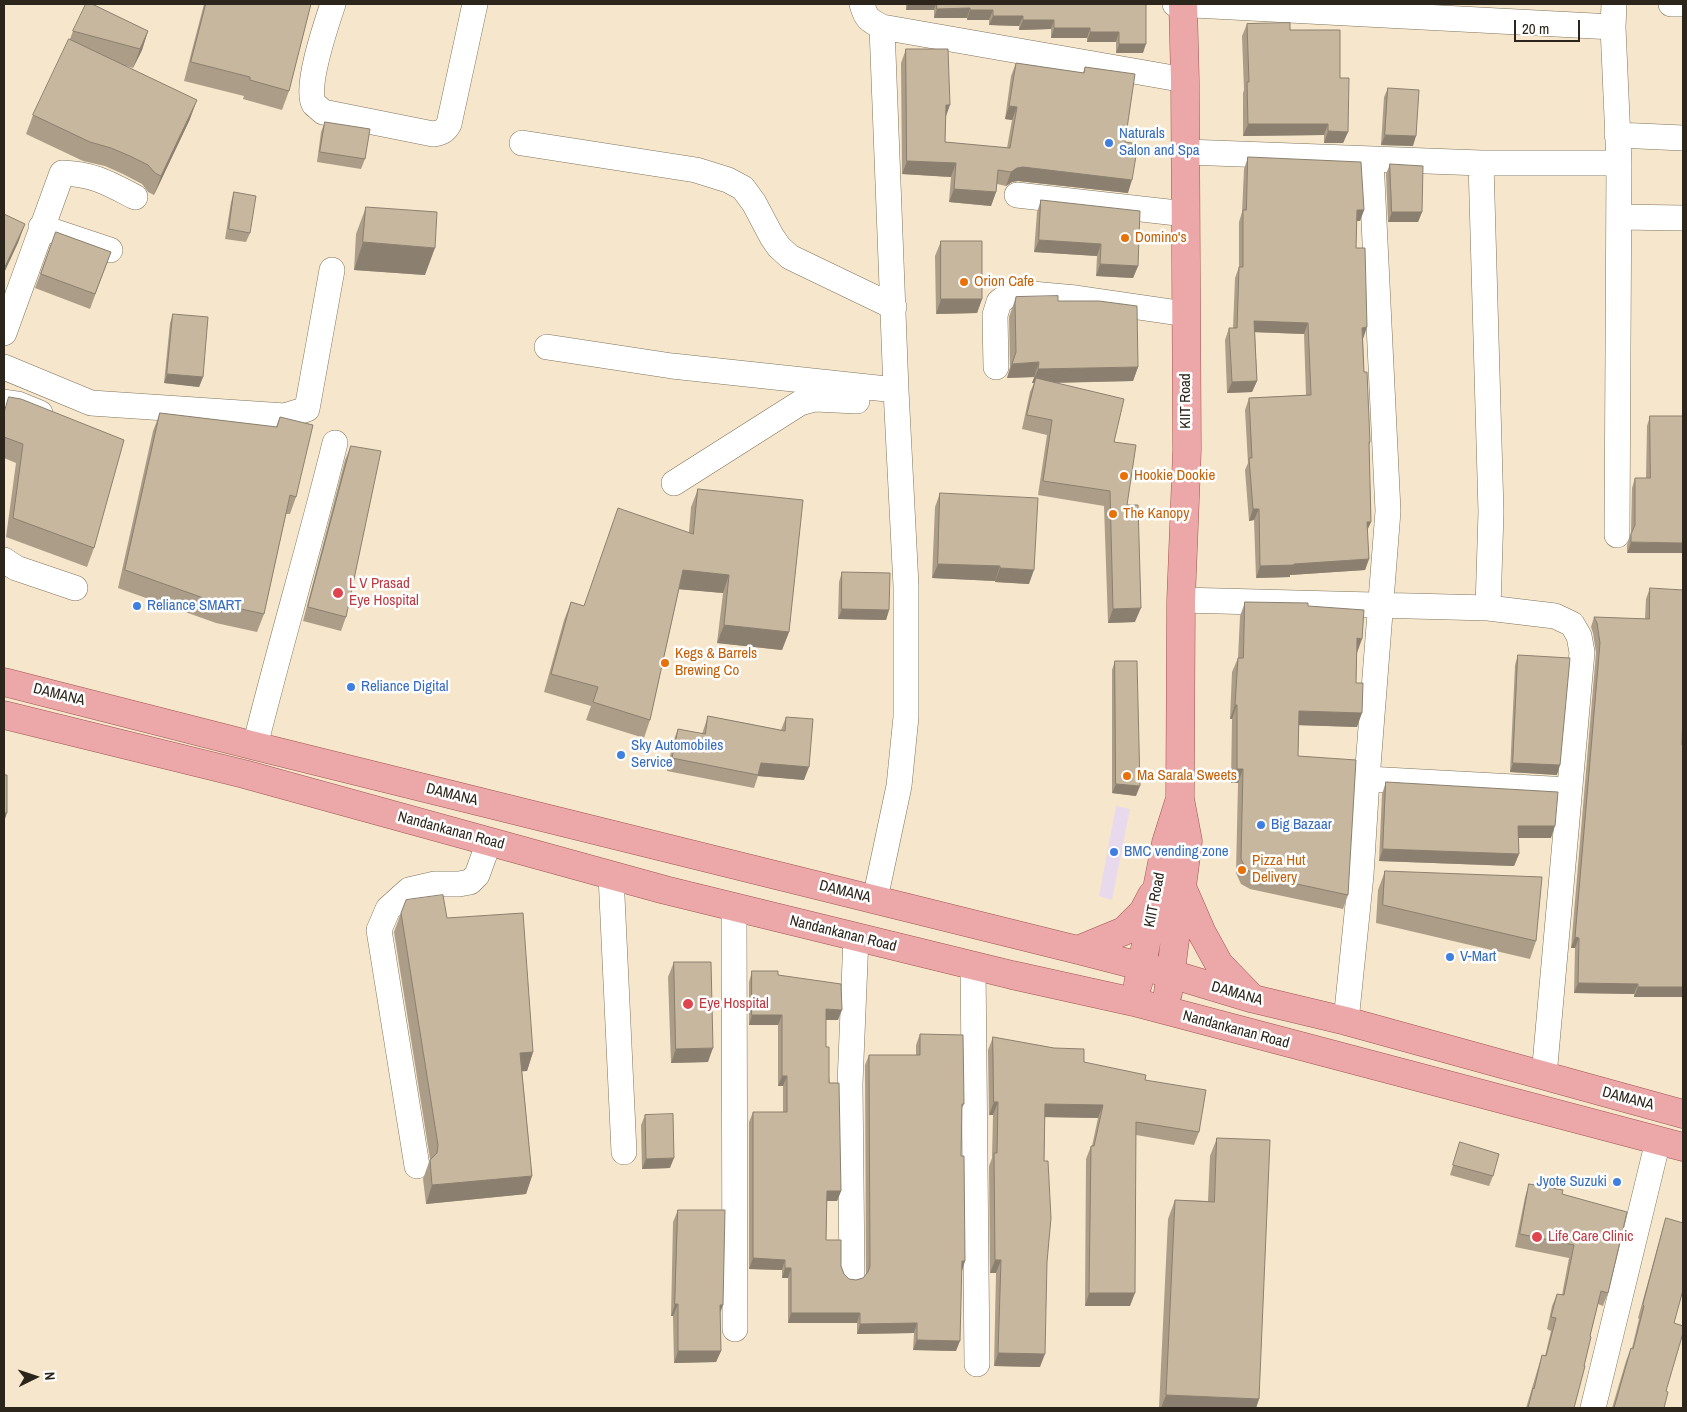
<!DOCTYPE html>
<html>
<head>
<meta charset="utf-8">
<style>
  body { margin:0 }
  #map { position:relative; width:1687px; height:1412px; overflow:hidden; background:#f6e7cc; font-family:"Archivo Narrow",sans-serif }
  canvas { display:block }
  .frame { position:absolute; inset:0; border:5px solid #2b251b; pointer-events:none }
  .north { position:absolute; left:10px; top:1352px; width:50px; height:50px; -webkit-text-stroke:4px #fff; paint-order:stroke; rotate:86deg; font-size:14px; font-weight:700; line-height:20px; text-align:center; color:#2b251b }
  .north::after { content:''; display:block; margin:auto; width:18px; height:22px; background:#2b251b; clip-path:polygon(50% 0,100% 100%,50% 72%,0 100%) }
  .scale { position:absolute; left:1514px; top:20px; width:66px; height:22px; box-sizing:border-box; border:2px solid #2b251b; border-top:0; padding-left:6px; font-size:15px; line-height:18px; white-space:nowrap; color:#2b251b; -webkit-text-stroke:4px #fff; paint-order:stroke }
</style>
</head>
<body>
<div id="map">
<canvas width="1687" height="1412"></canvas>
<div class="frame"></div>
<div class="north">N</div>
<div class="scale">20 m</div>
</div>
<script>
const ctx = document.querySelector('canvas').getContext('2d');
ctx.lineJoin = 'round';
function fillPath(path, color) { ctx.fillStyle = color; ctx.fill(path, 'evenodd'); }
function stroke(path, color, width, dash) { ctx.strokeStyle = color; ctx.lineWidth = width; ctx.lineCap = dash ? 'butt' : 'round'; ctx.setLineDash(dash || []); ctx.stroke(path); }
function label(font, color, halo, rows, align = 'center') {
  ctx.font = font + ' "Archivo Narrow",sans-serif'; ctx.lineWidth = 5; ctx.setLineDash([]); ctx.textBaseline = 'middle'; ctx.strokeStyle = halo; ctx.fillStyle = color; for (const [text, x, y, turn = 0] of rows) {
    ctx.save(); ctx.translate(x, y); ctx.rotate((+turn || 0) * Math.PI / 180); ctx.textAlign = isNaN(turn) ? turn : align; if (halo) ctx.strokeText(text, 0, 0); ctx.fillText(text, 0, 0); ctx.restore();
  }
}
fillPath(new Path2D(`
  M1116,806l14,3 -18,91 -13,-4z`), '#e8d9ec');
const minor = new Path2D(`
  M333,4c-6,18 -29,85 -19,100 2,2 6,5 9,8l110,22c8,-1 12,-3 16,-10l26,-120
  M862,4c4,15 7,16 20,23l303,53
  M1175,4l438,23
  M1614,4l-1,23 6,136
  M1671,4h12
  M1617,135l66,3
  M522,143l174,27 32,10 15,8 11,15 18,34 7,10 11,10 104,50
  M1186,152l295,11h138l-2,372
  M1481,163l10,349 -3,96
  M1017,195l169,19
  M1619,217l64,1
  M41,227l69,23
  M4,333l58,-160c31,1 46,10 73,24
  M547,347l125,19 224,24
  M4,367l87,36 194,13 22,-7 25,-139
  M996,367l-1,-52 4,-13 9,-7 12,-2 56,5 110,16
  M4,402l14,2 22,9
  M674,483l126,-80 15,-4 42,2
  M4,560l12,8 59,20
  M1181,600l307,8 67,8 17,8 7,12 3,16 -38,424
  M255,746c25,-101 55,-201 80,-303
  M1367,779l202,11
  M611,875l13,277
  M875,899l24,-113 7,-69v-131l-10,-196 -14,-363
  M734,907l1,422
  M973,965l4,399
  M1346,1021l15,-146 6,-96 21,-268 -17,-352
  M417,1166l-38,-236 9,-21 21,-19 26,-6h24l11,-2 7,-7 12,-33
  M852,1276l-2,-192 6,-147
  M1593,1408l65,-267`);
const major = new Path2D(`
  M4,682l251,64 823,204 93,24 83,25 92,22 337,93
  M4,715l240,59 421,116 347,85 122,27 549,145
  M1182,887l20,46 17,31 33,34
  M1078,950l46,-19 19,-19 9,-17
  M1138,984l28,-141 13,-41
  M1168,993l20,-152 -8,-42 1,-199 6,-150 -2,-370 -2,-76`);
stroke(minor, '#80735b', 26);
stroke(major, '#a05351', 29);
stroke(minor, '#fff', 25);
stroke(major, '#eca7a8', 28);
fillPath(new Path2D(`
  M204,4h107l-22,87 -7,19 -39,-11 1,-3 -60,-15z
  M877,4h269l-3,49h-27v-11h-29v-4h-36v-9l-32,1v-4l-30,-1v-5h-22v-2h-33v-8h-28v-5h-29z
  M1247,24l43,6 50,48 8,54 -5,11h-19v-8l-81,1v-43l1,-3 -2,-54z
  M73,31h75l-6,19 -9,18 -7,-2 64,53 -36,76 -6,-3 -6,-8 -19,-10 -18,-8 -22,-5 -57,-27 7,-19 37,-76z
  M906,49l40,68 -1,25 62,6 5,-28 -7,-1 6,-43 5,-13 67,10 2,-6 40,75 3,51 -110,-12 -6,1 -6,4 -9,-2 -1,8 -5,14 -42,-4 2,-25 -49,-3 -1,-111z
  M1388,88l25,58 -32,-1 3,-48z
  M325,122l40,37 -4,10 -44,-7 4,-30z
  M1248,157l116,53 -4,11h-3l-1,27 7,91 1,33 6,70 -1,4 2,76 -4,8 2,29 -4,11 -75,5v2l-34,1 -2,-58 -5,1 -4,-51 3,-7 -3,-53 4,-12 57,-3 -2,-61 -49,-2 2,49 -5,11 -25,1 -2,-53 4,-12h4l2,-50 4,-11v-45l3,-10 2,-43z
  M1390,164l32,48 -4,10h-30l-2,-48z
  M234,192l16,41 -4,9 -21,-3 6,-37z
  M1041,200l97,66 -5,12 -37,-2 1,-20 -63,-4 3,-40z
  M366,207l59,68 -71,-5 2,-36z
  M56,232l55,20 -21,57 -55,-21z
  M941,241l41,58 -5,14 -41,1 -1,-58z
  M1016,297l122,70 -5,14 -77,2 58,59 13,63 8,117 -27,1 -4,-117 -66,-11 9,-60 -25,-6 8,-37 4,-9h-2l2,-6 -27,1 3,-11 -1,-50z
  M173,314l30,63 -4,10 -35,-4 6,-60z
  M4,413l90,135 -7,19 -81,-30 10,-74 -12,-5z
  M160,413l116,14 4,-10 16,80 -6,17h-4l-22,100 -7,18 -41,-9 -98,-35 35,-157z
  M1650,416h33l-56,137v-8l4,-12 1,-45 3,-10h11l1,-52z
  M351,446l-5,171 -5,14 -38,-10 42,-161z
  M698,489l91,143 -7,18 -65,-7 6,-50 -44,-4 -29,131 -6,18 -58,-18 5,-14 -47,-14 20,-72 7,-18 13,4 105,-74 2,-25z
  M940,493l89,91 -34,-2v-1l-63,-3 3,-71z
  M842,572l47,38 -3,10 -48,-1 1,-37z
  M1650,588l32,157 1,252h-49v-3l-60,-1 1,-45h-4l25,-295 -3,-20 -2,-6 3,-10 51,2 1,-20z
  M1245,602l63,4 49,47 -1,30 1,44 -58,-2 -1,31 50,139 -5,14 -93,-20 -9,-5 -5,-11 2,-90h-7l1,-64h-2l2,-47 6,-14 2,-42z
  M1518,655l39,120 -47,-3 5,-107z
  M1115,661l21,135 -24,-3v-123z
  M708,716l73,14 5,-13 18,63 -46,-4 -4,12 -87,-17 6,-29 5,-13 24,5z
  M1386,782l165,56h-33l1,16 -5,12 -135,-5 3,-67z
  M1385,871l151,70 -6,18 -154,-36 2,-33z
  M401,913l46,5 86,134 -6,19h-5l10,105 -6,18 -100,10 -3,-25 7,-20 -36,-227z
  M674,962l34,100 -37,1 -3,-86z
  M752,971l26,4 60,45h-12v27l15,144 -4,10h-10l-1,39 15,26 3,8 5,5 7,1 7,-2 3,-3 -1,-210 4,-10h47v-10l4,-11 44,70 -2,4 -1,48 4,105 -4,10 -5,80 -43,-1 1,-17 -57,1v-11h-69v-45h-6v-8l-33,-1v-147l4,-10h30v-26h-5v-61h-29v-43z
  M993,1037l91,25 61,18 54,52 -5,13 -58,-10 -6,171h-45l1,-147 5,-13h1l6,-28 -53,-1 -5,250 -46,-1 2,-93h-6l-1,-107 3,-8 1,-43h-4l-1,-65z
  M645,1115l25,53 -28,1 -1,-44z
  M1217,1138l42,261 -3,9h-97l9,-189 7,-19 33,1 2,-45z
  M1460,1142l33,34 -4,10 -39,-11z
  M1529,1184l33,10 46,99 -5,13 -5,-2 -8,32 -16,72h-48l12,-40 4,-13 3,1 6,-25 -4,-2 5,-23 5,-12 5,1 7,-37 -54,-11 10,-50z
  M678,1210l42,103 1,38 -5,11 -42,1 -1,-47h-2l2,-94z
  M1666,1218l8,105 -10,85h-52l14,-47 5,-13h1l7,-29 -1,-1 24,-87z`), '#ab9d88');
fillPath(new Path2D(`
  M878,4h28v1h-29z
  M908,4h28l-2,6h-28z
  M970,8l-3,10h-33l3,-9z
  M970,10h23l-4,10h-22z
  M993,16h30l-4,10 -30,-1z
  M1023,20h31l-3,9 -32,1z
  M1054,28h36l-3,10h-36z
  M148,31l-6,19 -9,18 7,-19z
  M1090,32h29l-3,10h-29z
  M1119,44h27l-3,9h-27z
  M197,100l-7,19 -36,76 7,-19z
  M946,105h4l-5,14z
  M1009,106l8,1 -5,13 -7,-1z
  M1248,124h80l-4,11 -81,1z
  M1328,131l20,1 -5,11h-19z
  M1385,135l31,1 -3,10 -32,-1z
  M907,161l49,2 -5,14 -49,-3z
  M1023,167l109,13 -4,13 -110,-12 -6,1 -6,4 5,-14 6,-4z
  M954,189l42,3 -5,14 -42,-4z
  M1357,210h7l-4,11h-7z
  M1392,212h30l-4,10h-30z
  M25,224l-7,19 -14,30v-4z
  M1039,240l62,4 -4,12 -63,-4z
  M363,242l72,6 -10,27 -71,-5z
  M1100,264l38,2 -5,12 -37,-2z
  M941,299h41l-5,14 -41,1z
  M1254,321l54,2 -4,11 -54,-2z
  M1367,327l-4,12 -1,-11z
  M1039,362l-5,15 -27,1 5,-14z
  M1138,367l-5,14 -99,2 2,-5 -2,5h-2l6,-14z
  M167,374l36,3 -4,10 -35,-4z
  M1257,381l-5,11 -25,1 5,-11z
  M1253,509h6l-5,11 -5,1z
  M1367,522h4l-5,11z
  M1631,542l52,1v10h-56z
  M1369,559l-4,11 -75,5v2l-34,1 4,-12z
  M938,564l62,2 -5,15 -63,-3z
  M1000,568l34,2 -5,14 -34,-2z
  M683,570l46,5 -6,18 -47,-4z
  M1141,608l-6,14 -27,1 5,-14z
  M842,609l47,1 -3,10 -48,-1z
  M724,625l65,7 -7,18 -65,-7z
  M1357,638l5,1 -5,14z
  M1235,705h2l-5,14h-2z
  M1299,711l63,2 -5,14 -64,-2z
  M761,763l48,4 -5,13 -46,-4z
  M1513,763l47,2 -3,10 -47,-3z
  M1237,769h6l-5,14h-7z
  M1116,784l24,2 -4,10 -24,-3z
  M4,813h3l-3,9z
  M1518,826h37l-4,12h-37z
  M1383,849l136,5 -5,12 -135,-5z
  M1575,937l4,1 -4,10h-4z
  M1578,983l60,1 -4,10 -60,-1z
  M1638,987h45v10h-49z
  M826,1009l16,1 -4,10h-16z
  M752,1015h30l-4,10h-29z
  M713,1048l-5,14 -37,1 5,-14z
  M533,1052l-6,19 -13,1 6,-19z
  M782,1076h5l-4,10h-5z
  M994,1102h4l-5,13h-4z
  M1045,1104l58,1 -5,13 -57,-1z
  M674,1158l-4,10 -28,1 4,-10z
  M532,1176l-6,18 -100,10 6,-19z
  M827,1191h14l-4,10h-13z
  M753,1258l32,2 -3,10 -33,-1z
  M995,1260h6l-5,13h-6z
  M962,1261h3l-3,10h-4z
  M785,1268h6l-3,10h-6z
  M1089,1293h46l-5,13h-45z
  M675,1304h3l-5,12h-2z
  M720,1305h3l-4,11z
  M791,1313h69l-3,10h-69z
  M917,1323l-3,10 -57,1 3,-10z
  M917,1340l43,1 -4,10 -43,-1z
  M678,1351h43l-5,11 -42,1z
  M998,1353l47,1 -5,13 -46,-1z
  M1166,1395l93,4 -3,9h-95z`), '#8b806f');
const building = new Path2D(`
  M86,4h6l56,27 -8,18 -67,-18z
  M206,4h105l-22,87 -39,-11v-3l-59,-15z
  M937,4h209v40h-27v-12h-29v-4h-36v-8h-31v-4h-30v-6h-23v-2l-33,1z
  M1290,23v7h50v48h9l-1,54 -20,-1v-7h-80l-1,-42h2l-2,-58z
  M69,39l128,61 -36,76 -6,-3 -7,-8 -18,-9 -19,-8 -21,-6 -57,-27z
  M906,49h42l2,56h-4l-1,37 65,6 7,-41 -8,-1 7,-43 68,10 1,-6 50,7 -10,68 13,2 -6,36 -109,-13 -6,1 -6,4 -13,-2 -2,22 -42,-3 2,-26 -49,-2z
  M1388,88l31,2 -3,46 -31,-1z
  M325,122l45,7 -5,30 -45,-7z
  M1248,157l113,5 3,48h-7l-1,38h9l2,79 -5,1 2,44h3l3,70h-1l2,80h-4l2,37 -75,5v1l-34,1 -1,-57h-6l-4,-51h3l-3,-60 62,-3 -3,-72 -54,-2 3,60 -25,1 -3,-54h8l2,-61h4v-57h3z
  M1390,164l33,2 -1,46h-30z
  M234,192l22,4 -6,37 -21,-4z
  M1041,200l99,11 -2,55 -38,-2 1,-20 -62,-4z
  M366,207l71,5 -2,36 -72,-6z
  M4,214l21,10 -21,45z
  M56,232l55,20 -16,42 -54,-20z
  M941,241h41v58h-41z
  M1058,296v5h41l38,5 1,61 -100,2 1,-7 -27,2 4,-12 -1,-49 1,-6z
  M173,314l35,3 -5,60 -36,-3z
  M1036,378l88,21 -10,43 22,3 -9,60h11l3,103 -28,1 -3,-118 -67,-10 9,-61 -25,-5z
  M9,397l12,2 103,41 -30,108 -81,-30 10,-74 -19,-7v-24z
  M160,413l117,14 3,-10 33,8 -17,72 -6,-2 -26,119 -41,-9 -98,-35z
  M1650,416h33v127l-52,-1v-8l4,-9v-47h15z
  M351,446l30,5 -35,166 -38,-10z
  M698,489l105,11 -14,132 -65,-7 5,-50 -46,-5 -33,150 -57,-18 5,-15 -47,-13 20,-72 13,4 34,-98 75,26z
  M940,493l98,5 -4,72 -34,-2v-2l-62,-2z
  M842,572l48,1 -1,37 -47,-1z
  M1650,588l33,2v121l-1,34h1v242h-45v-3l-60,-1 1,-45 -4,-1 25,-294 -3,-20 -3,-6 55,2z
  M1245,602l63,1v3l56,4 -2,29 -5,-1 -1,45h7l-1,30 -63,-2 -1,45 58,4 -8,135 -93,-20 -9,-6 -5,-10 2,-90h-6v-64h-2l3,-47h5z
  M1518,655l52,3 -10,107 -47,-2z
  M1115,661h22l3,125 -24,-2z
  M708,716l77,15 1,-14 27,2 -4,48 -48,-4 -3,12 -86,-17 6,-29 27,5z
  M4,775h3v38h-3z
  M1386,782l172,10 -3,34h-37l1,28 -136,-5z
  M1385,871l157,6 -6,64 -153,-36z
  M443,895l4,23 76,-5 10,139 -13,1 12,123 -100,9 -2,-25 7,-7 1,-8 -37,-232 5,-13z
  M674,962h37l2,86 -37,1z
  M752,971h26v4l63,9 1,26 -16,-1v38h3v36h10l2,108h-14l-1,49h15v26l3,8 5,5 7,1 7,-2 5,-6 2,-6 -1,-211h51v-21l43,1 1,69h-2l-1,52h3l1,105h-3l-2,80 -43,-1v-17l-57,1v-11h-69v-45h-6v-8l-32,-2v-146h34v-36h-5v-61h-30z
  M993,1037l61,11 30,1v13l62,13 -1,5 61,10 -7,42 -63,-10 -1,171h-46l2,-147h3l9,-41 -58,-1 -1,57h4l3,57 -4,44 -2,92 -47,-1 3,-93h-6l-1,-107h3l1,-51h-4z
  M673,1114l1,44 -28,1 -1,-44z
  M1217,1138l53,2 -11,259 -93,-4 9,-195 39,2z
  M1460,1142l39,12 -6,22 -40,-11z
  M1529,1184l34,6 -1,4 65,18 -19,81 -7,-2 -11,45 1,1 -7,29h1l-11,42h-46l5,-20 1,1 8,-34 4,1 10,-38 -5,-1 6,-23 7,1 10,-50 -54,-11z
  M678,1210h47l-2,95h-3l1,46h-43v-47h-3z
  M1666,1218l17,5v67l-9,33 9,3v7l-17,58 2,1 -4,16h-50l17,-60 2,1 11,-43 -1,-1z`);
fillPath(building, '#c7b79e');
stroke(building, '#8b806f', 1);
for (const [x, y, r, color] of [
  [1109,143,5,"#3f7fe0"],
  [1125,238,5,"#e8710a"],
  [964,282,5,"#e8710a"],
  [1124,476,5,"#e8710a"],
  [1113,514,5,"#e8710a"],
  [338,593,6,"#e0444e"],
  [137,606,5,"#3f7fe0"],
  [665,663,5,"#e8710a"],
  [351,687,5,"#3f7fe0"],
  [621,755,5,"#3f7fe0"],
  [1127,776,5,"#e8710a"],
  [1261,825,5,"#3f7fe0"],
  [1114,852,5,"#3f7fe0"],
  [1242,870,5,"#e8710a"],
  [1450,957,5,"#3f7fe0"],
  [688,1004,6,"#e0444e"],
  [1617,1182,5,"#3f7fe0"],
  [1537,1237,6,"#e0444e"]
]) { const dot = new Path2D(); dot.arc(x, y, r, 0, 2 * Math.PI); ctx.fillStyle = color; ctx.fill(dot); stroke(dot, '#fff', 2); }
label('15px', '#366cbe', '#fff', [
  ["Naturals",1119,134],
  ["Salon and Spa",1119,151],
  ["Reliance SMART",147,606],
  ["Reliance Digital",361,687],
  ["Sky Automobiles",631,746],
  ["Service",631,763],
  ["Big Bazaar",1271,825],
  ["BMC vending zone",1124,852],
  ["V-Mart",1460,957],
  ["Jyote Suzuki",1607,1182,"right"]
], 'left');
label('15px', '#c56008', '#fff', [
  ["Domino's",1135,238],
  ["Orion Cafe",974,282],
  ["Hookie Dookie",1134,476],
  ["The Kanopy",1123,514],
  ["Kegs & Barrels",675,654],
  ["Brewing Co",675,671],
  ["Ma Sarala Sweets",1137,776],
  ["Pizza Hut",1252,861],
  ["Delivery",1252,878]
], 'left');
label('15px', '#2b251b', '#fff', [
  ["KIIT Road",1186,401,-90],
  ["DAMANA",59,695,14],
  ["DAMANA",452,795,14],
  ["Nandankanan Road",451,831,15],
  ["DAMANA",845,892,14],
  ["KIIT Road",1155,900,-79],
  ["Nandankanan Road",843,934,14],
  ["DAMANA",1237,994,16],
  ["Nandankanan Road",1236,1030,15],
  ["DAMANA",1628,1099,15]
]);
label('15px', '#be3a42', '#fff', [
  ["L V Prasad",349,584],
  ["Eye Hospital",349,601],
  ["Eye Hospital",699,1004],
  ["Life Care Clinic",1548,1237]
], 'left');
</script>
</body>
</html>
